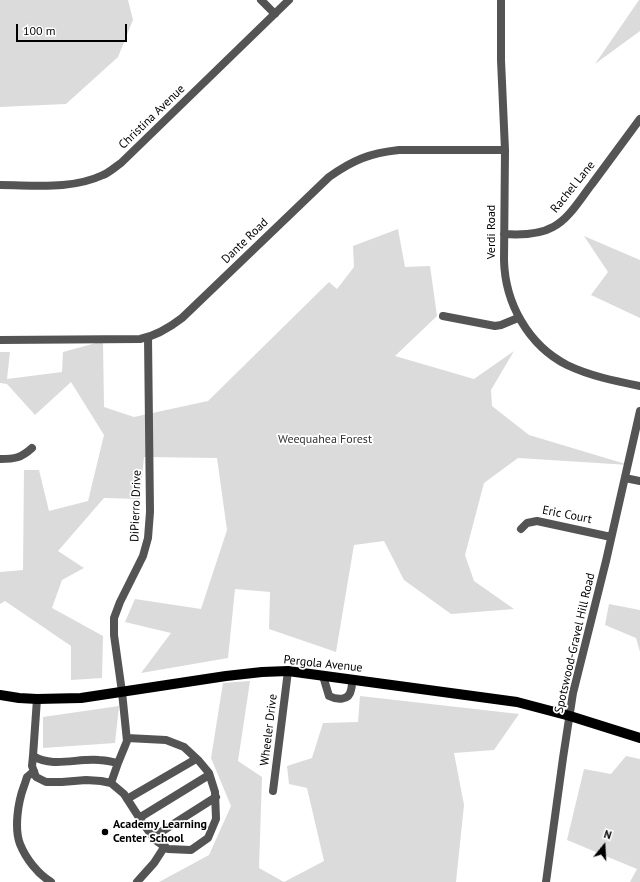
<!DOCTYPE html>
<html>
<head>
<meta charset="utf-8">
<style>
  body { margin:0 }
  #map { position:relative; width:640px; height:882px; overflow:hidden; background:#fff; font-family:"PT Sans",sans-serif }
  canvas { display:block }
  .north { position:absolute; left:584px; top:826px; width:40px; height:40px; -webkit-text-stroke:3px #fff; paint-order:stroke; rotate:18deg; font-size:11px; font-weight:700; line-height:16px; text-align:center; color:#000 }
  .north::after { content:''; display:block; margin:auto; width:14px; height:18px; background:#000; clip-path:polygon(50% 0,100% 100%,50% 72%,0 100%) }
  .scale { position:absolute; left:16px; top:24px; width:111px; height:18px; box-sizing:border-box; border:2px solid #000; border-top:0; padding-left:5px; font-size:12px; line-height:14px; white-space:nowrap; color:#000; -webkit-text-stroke:3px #fff; paint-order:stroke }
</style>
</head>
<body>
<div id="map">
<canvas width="640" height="882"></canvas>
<div class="north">N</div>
<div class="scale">100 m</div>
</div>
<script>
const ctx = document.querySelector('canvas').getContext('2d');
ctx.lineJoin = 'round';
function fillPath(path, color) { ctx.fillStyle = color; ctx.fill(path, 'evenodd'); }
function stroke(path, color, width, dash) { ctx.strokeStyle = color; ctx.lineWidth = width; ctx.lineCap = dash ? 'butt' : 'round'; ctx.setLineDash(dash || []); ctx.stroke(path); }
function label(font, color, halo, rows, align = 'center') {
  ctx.font = font + ' "PT Sans",sans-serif'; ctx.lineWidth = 3.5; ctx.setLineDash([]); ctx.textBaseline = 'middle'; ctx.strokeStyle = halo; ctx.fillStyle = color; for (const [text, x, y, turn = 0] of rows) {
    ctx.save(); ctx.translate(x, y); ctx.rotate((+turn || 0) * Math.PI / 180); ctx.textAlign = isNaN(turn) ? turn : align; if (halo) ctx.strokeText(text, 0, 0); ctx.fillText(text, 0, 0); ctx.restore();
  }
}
fillPath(new Path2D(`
  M0,0h128l5,20 -15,37 -52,47 -66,3z
  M639,0h1v31l-45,33z
  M398,229l7,38 25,-1 7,50 -42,40 79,23 40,-28 -23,39 1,16 37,29 100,30 -111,-7 -34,25 -19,72 9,26 40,28 -63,5 -47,-34 -20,-39 -30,4 -18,107 -67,-23 1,-37 -35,-3 -7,69 -87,15 30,-40 -46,-11 10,-23 66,10 26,-79 -10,-72 -73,-1 -4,42 -36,-1 -46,53 26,17 -22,12 -10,28 51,28 -1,42 -31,2v-34l-66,-45 -5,3v-32l23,-2 1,-100h15l10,41 39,-10 16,-66 -33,-53 -36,33 -28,-31 -7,-1v-31h10l-3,27 55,-7 1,-20 40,-11 1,66 30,10 74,-16 121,-119 8,7 17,-22 -1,-21z
  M584,236l56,24v58l-49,-23 17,-23z
  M609,604l31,6v42l-4,-14 -31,-13z
  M250,681l-12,80 24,16 -3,91 25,14 40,-21 -17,-73 -18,-4 -2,-18 25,-8 11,-35 35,-1 2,-26 159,18 -25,36 -40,3 10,52 -8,77h-297l50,-27 22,-49 -20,-48 12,-75z
  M119,706l-4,37 -72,5v-31z
  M626,756l14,3v123h-10l7,-13 -70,-29 17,-71 27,5z`), '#dbdbdb');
stroke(new Path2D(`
  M261,0l14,14
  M501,0v60l4,90 -1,110c1,43 24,85 63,105 23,11 48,16 73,21
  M0,185c34,0 71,5 103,-10 7,-3 12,-8 18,-12l168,-163
  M504,234c16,1 35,1 49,-7 16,-8 28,-29 39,-43 16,-22 32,-43 48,-65
  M443,316l52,10 6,-1 17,-7
  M0,340l140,-1c16,-3 29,-11 42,-21l147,-141c24,-17 41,-24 70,-27h106
  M0,459c15,0 21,-1 32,-11
  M625,478l15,3
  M521,529l6,-6 10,-2 74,16
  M323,676l6,20c8,4 20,5 22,-6 1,-3 1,-7 1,-10
  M37,699l-4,57c20,12 44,2 66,4 6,0 13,2 19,3l9,-22 -5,-49 -8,-57v-17l6,-16 23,-46 5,-18 2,-26 -2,-175
  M33,756l-1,10 4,11 10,5h16l24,-2 15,1 10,2 13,11 18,28 13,18 13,9 23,1 17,-12 8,-19 -1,-27 -6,-19 -10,-12 -15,-14 -18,-7 -39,-2
  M34,771c-2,2 -5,4 -7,6 -1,3 -2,7 -3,9 -6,16 -10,42 -4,58 6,15 18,30 31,38
  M111,783l7,-20
  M273,791l15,-120
  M127,799l69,-40
  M139,818l70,-43
  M153,837l63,-40
  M137,882l17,-19 11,-17
  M546,882l17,-124 10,-65 33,-132 34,-150`), '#545454', 8);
stroke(new Path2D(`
  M0,695l19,3 18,1 44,-1 145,-22 36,-4 26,-1 229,31 53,14 70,22`), '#000', 10);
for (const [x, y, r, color] of [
  [105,832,4,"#000"]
]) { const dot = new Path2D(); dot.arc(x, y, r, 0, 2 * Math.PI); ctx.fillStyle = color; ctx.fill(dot); stroke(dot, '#fff', 1.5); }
label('12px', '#000', '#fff', [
  ["Christina Avenue",152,117,-44],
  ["Rachel Lane",573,187,-51],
  ["Verdi Road",492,232,-90],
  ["Dante Road",245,241,-44],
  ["DiPierro Drive",136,506,-88],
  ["Eric Court",567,515,11],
  ["Spotswood-Gravel Hill Road",575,643,-77],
  ["Pergola Avenue",323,664,6],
  ["Wheeler Drive",269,730,-83]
]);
label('12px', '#323232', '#fff', [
  ["Weequahea Forest",325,440]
]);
label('bold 12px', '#000', '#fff', [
  ["Academy Learning",113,825],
  ["Center School",113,839]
], 'left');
</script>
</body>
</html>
